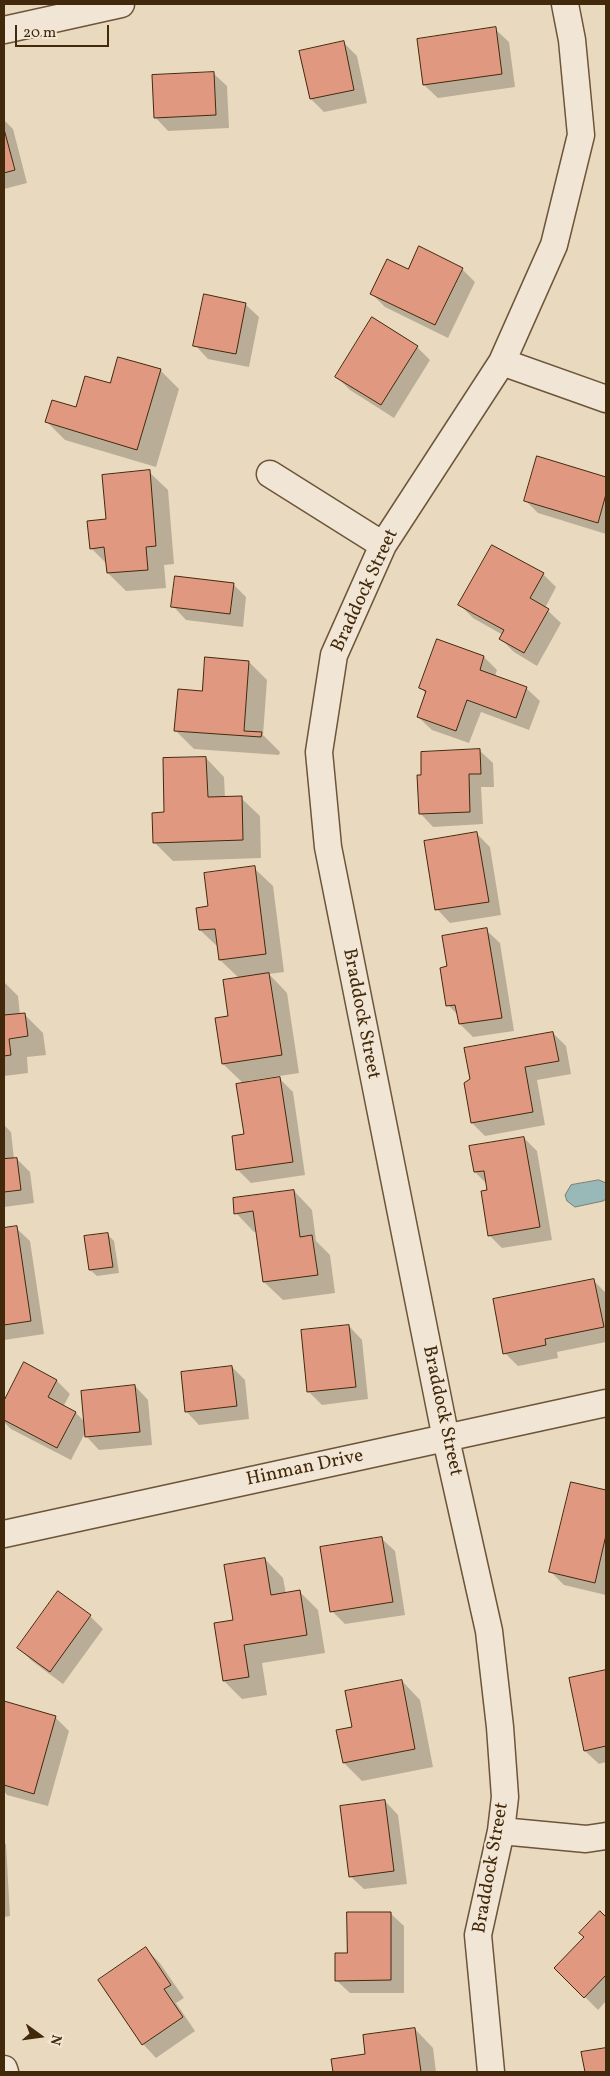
<!DOCTYPE html>
<html>
<head>
<meta charset="utf-8">
<style>
  body { margin:0 }
  #map { position:relative; width:610px; height:2076px; overflow:hidden; background:#e9d9bf; font-family:Vollkorn,serif }
  canvas { display:block }
  .frame { position:absolute; inset:0; border:5px solid #43290b; pointer-events:none }
  .north { position:absolute; left:15px; top:2011px; width:50px; height:50px; -webkit-text-stroke:4px #f1e6d5; paint-order:stroke; rotate:104deg; font-size:14px; font-weight:700; line-height:20px; text-align:center; color:#43290b }
  .north::after { content:''; display:block; margin:auto; width:18px; height:22px; background:#43290b; clip-path:polygon(50% 0,100% 100%,50% 72%,0 100%) }
  .scale { position:absolute; left:15px; top:25px; width:94px; height:22px; box-sizing:border-box; border:2px solid #43290b; border-top:0; padding-left:6px; font-size:15px; line-height:18px; white-space:nowrap; color:#43290b; -webkit-text-stroke:4px #f1e6d5; paint-order:stroke }
</style>
</head>
<body>
<div id="map">
<canvas width="610" height="2076"></canvas>
<div class="frame"></div>
<div class="north">N</div>
<div class="scale">20 m</div>
</div>
<script>
const ctx = document.querySelector('canvas').getContext('2d');
ctx.lineJoin = 'round';
function fillPath(path, color) { ctx.fillStyle = color; ctx.fill(path, 'evenodd'); }
function stroke(path, color, width, dash) { ctx.strokeStyle = color; ctx.lineWidth = width; ctx.lineCap = dash ? 'butt' : 'round'; ctx.setLineDash(dash || []); ctx.stroke(path); }
function label(font, color, halo, rows, align = 'center') {
  ctx.font = font + ' Vollkorn,serif'; ctx.lineWidth = 4.5; ctx.setLineDash([]); ctx.textBaseline = 'middle'; ctx.strokeStyle = halo; ctx.fillStyle = color; for (const [text, x, y, turn = 0] of rows) {
    ctx.save(); ctx.translate(x, y); ctx.rotate((+turn || 0) * Math.PI / 180); ctx.textAlign = isNaN(turn) ? turn : align; if (halo) ctx.strokeText(text, 0, 0); ctx.fillText(text, 0, 0); ctx.restore();
  }
}
const water = new Path2D(`
  M599,1180l7,3v16l-3,2 -28,6 -8,-6 -2,-6 6,-10z`);
fillPath(water, '#99b9b9');
stroke(water, '#777f73', 1);
fillPath(new Path2D(`
  M495,29l14,13 6,45 -77,11 -14,-13 -6,-45z
  M344,43l13,13 10,47 -43,9 -13,-13z
  M213,73l14,13 2,42 -61,3 -13,-14z
  M4,120l9,9 14,54 -23,6z
  M462,269l13,13 -27,56 -63,-31 -13,-13 36,-23z
  M245,304l14,13 -10,50 -41,-8 -13,-14z
  M417,347l13,13 -36,58 -44,-28 -13,-13z
  M160,370l19,19 -23,78 -91,-27 -18,-18 30,-13 34,-24z
  M538,458l68,20v56l-68,-21 -13,-13z
  M149,472l19,18 6,74 -10,1 2,23 -40,3 -18,-18 -1,-9 -16,-16 16,-27z
  M543,574l13,13 -11,21 16,15 -24,43 -23,-14 -13,-13 2,-4 -30,-17 -13,-13z
  M233,584l13,13 -3,30 -57,-7 -13,-14z
  M484,657l13,13 -2,6 31,12 14,13 -11,29 -48,-18 -12,31 -37,-13 -14,-13 8,-23 -5,-6z
  M249,662l18,18 -4,55 17,17 -1,3 -85,-6 -19,-19 28,-38z
  M479,750l14,13 1,24h-13l2,37 -50,3 -13,-14z
  M206,758l18,19 1,21h16l19,18 1,42 -88,3 -19,-19 11,-29z
  M477,834l13,13 11,68 -51,8 -13,-14z
  M254,868l19,18 11,86 -15,2 18,19 12,80 -51,8v3l32,-5 13,13 12,83 -54,8 -14,-14 8,-34 -1,-51 -21,-20 6,-47 11,-38 -20,-19 -1,-12 -19,-18 10,-23z
  M486,930l14,13 14,88 -41,6 -13,-13 -1,-8 -11,-11v-38z
  M4,982l14,14 2,19 4,-1 19,19 3,22 -19,2 1,16 -24,3z
  M553,1033l13,13 5,28 -34,6 8,45 -60,11 -13,-13 -7,-39z
  M4,1125l7,7 3,27h3l13,13 4,31 -30,4z
  M524,1138l13,13 15,89 -50,8 -13,-13 -2,-51 -12,-12z
  M294,1191l18,19 4,31 14,14 5,38 -52,7 -19,-18 -7,-51 -3,1 -18,-19z
  M16,1228l14,13 14,93 -40,6v-110z
  M107,1234l7,7 5,32 -22,3 -7,-6z
  M594,1281l12,12v49l-49,10 1,6 -40,8 -13,-13z
  M349,1326l13,14 6,59 -46,6 -14,-14z
  M24,1364l33,17 13,13 -7,13 13,6 9,9 50,-36 13,14 4,45 -53,5 -13,-14 -1,-3 -14,27 -60,-31 -7,-7v-19z
  M232,1367l13,13 4,39 -50,6 -13,-14z
  M572,1483l34,8v104l-42,-10 -13,-13z
  M381,1538l14,13 10,64 -60,9 -13,-13z
  M265,1559l18,19 3,16 13,-3 19,19 7,43 -63,10 5,32 -25,4 -18,-18 10,-60z
  M90,1616l13,13 -40,55 -31,-23 -13,-13z
  M606,1672v90l-7,2 -14,-13 -15,-72z
  M402,1681l18,19 13,67 -71,14 -18,-18 9,-35z
  M5,1703l51,15 13,13 -21,75 -41,-11 -3,-4z
  M385,1801l13,14 9,69 -43,5 -14,-13z
  M4,1842l2,2 4,72 -6,1z
  M390,1913l14,13v67h-54l-14,-13 13,-26z
  M600,1913l6,6v82l-8,9 -42,-42 29,-31z
  M146,1949l13,13 25,36 -8,5 19,28 -39,27 -13,-14z
  M415,2029l18,19 3,24h-102l-2,-12 35,-5z`), '#0003');
const building = new Path2D(`
  M496,27l6,47 -79,11 -6,-46z
  M344,41l10,49 -44,9 -11,-48z
  M214,72l2,43 -62,3 -2,-43z
  M4,129l11,41 -11,3z
  M419,246l44,22 -28,57 -65,-31 17,-35 21,10z
  M204,294l42,9 -10,51 -43,-8z
  M372,317l46,29 -37,59 -46,-28z
  M118,357l43,12 -24,81 -92,-28 7,-22 24,7 9,-31 25,7z
  M537,456l69,21v17l-8,29 -74,-22z
  M150,470l6,76 -10,1 2,23 -41,3 -3,-26 -14,2 -3,-28 19,-2 -4,-44z
  M492,545l52,28 -14,25 19,11 -25,44 -25,-14 5,-9 -46,-25z
  M175,576l59,7 -4,31 -59,-7z
  M437,639l47,17 -4,14 47,17 -11,31 -49,-18 -11,31 -39,-14 9,-26 -7,-3z
  M205,657l44,4 -5,70 18,1 -1,5 -87,-6 4,-42 24,2z
  M480,749l1,25h-12l1,38 -51,2 -2,-39h4v-23z
  M206,757l2,40 34,-1 1,44 -90,3 -1,-30 12,-1 -1,-54z
  M477,832l12,70 -54,8 -11,-69z
  M255,866l11,88 -47,6 -4,-31 -16,1 -3,-22 12,-2 -4,-33z
  M487,928l15,90 -43,6 -4,-19 -9,1 -6,-38 7,-2 -5,-30z
  M269,973l13,82 -60,9 -7,-46 13,-2 -5,-36z
  M4,1010v5l21,-2 3,23 -19,3 2,16 -7,1z
  M553,1032l6,29 -34,6 8,45 -62,11 -7,-40 6,-4 -6,-31z
  M280,1077l13,85 -57,8 -4,-34 12,-2 -8,-50z
  M524,1137l16,90 -52,9 -7,-45 6,-1 -3,-19 -10,1 -5,-26z
  M17,1158l4,32 -17,2v-33z
  M294,1190l6,47 12,-2 6,40 -55,7 -10,-71 -19,3 -1,-16z
  M17,1226l14,95 -27,4v-97z
  M108,1233l5,34 -24,3 -5,-34z
  M594,1279l10,48 -59,12 1,6 -43,9 -10,-55z
  M349,1325l7,62 -49,5 -6,-62z
  M24,1362l33,18 -9,17 28,15 -19,36 -53,-28v-19z
  M232,1366l5,40 -52,6 -4,-40z
  M135,1385l5,47 -55,5 -4,-46z
  M571,1482l35,8v45l-11,48 -46,-11z
  M382,1537l11,65 -63,10 -10,-65z
  M265,1558l6,37 29,-5 7,45 -63,10 5,32 -26,4 -9,-58 19,-3 -9,-55z
  M58,1591l33,24 -41,57 -33,-24z
  M606,1670v76l-22,5 -15,-73z
  M402,1680l13,69 -72,14 -7,-33 16,-3 -7,-36z
  M4,1701l52,15 -22,78 -30,-9z
  M385,1800l9,71 -45,6 -9,-71z
  M600,1911l6,6v58l-22,23 -30,-30 30,-31 -5,-4z
  M347,1912h44v68l-56,1v-28h12z
  M146,1947l25,38 -7,4 19,28 -41,28 -44,-65z
  M415,2028l6,44h-88l-2,-13 34,-5 -2,-19z
  M606,2048v24h-21l-4,-20z`);
fillPath(building, '#e09881');
stroke(building, '#43290b', 1);
const street = new Path2D(`
  M4,30l117,-26
  M502,362l104,37
  M270,474l113,71
  M4,1534l602,-131
  M501,1831l85,8 20,-3
  M4,2069l1,3
  M491,2072l-13,-137 23,-104 4,-34 -5,-70 -11,-96 -43,-192 -118,-592 -9,-95 15,-97 49,-110 119,-183 52,-117 27,-110 -9,-95 -7,-36`);
stroke(street, '#6c5538', 29);
stroke(street, '#f1e6d5', 26);
label('19px', '#43290b', '#f1e6d5', [
  ["Braddock Street",366,591,-65],
  ["Braddock Street",360,1014,79],
  ["Braddock Street",441,1411,78],
  ["Hinman Drive",305,1469,-12],
  ["Braddock Street",492,1868,-80]
]);
</script>
</body>
</html>
